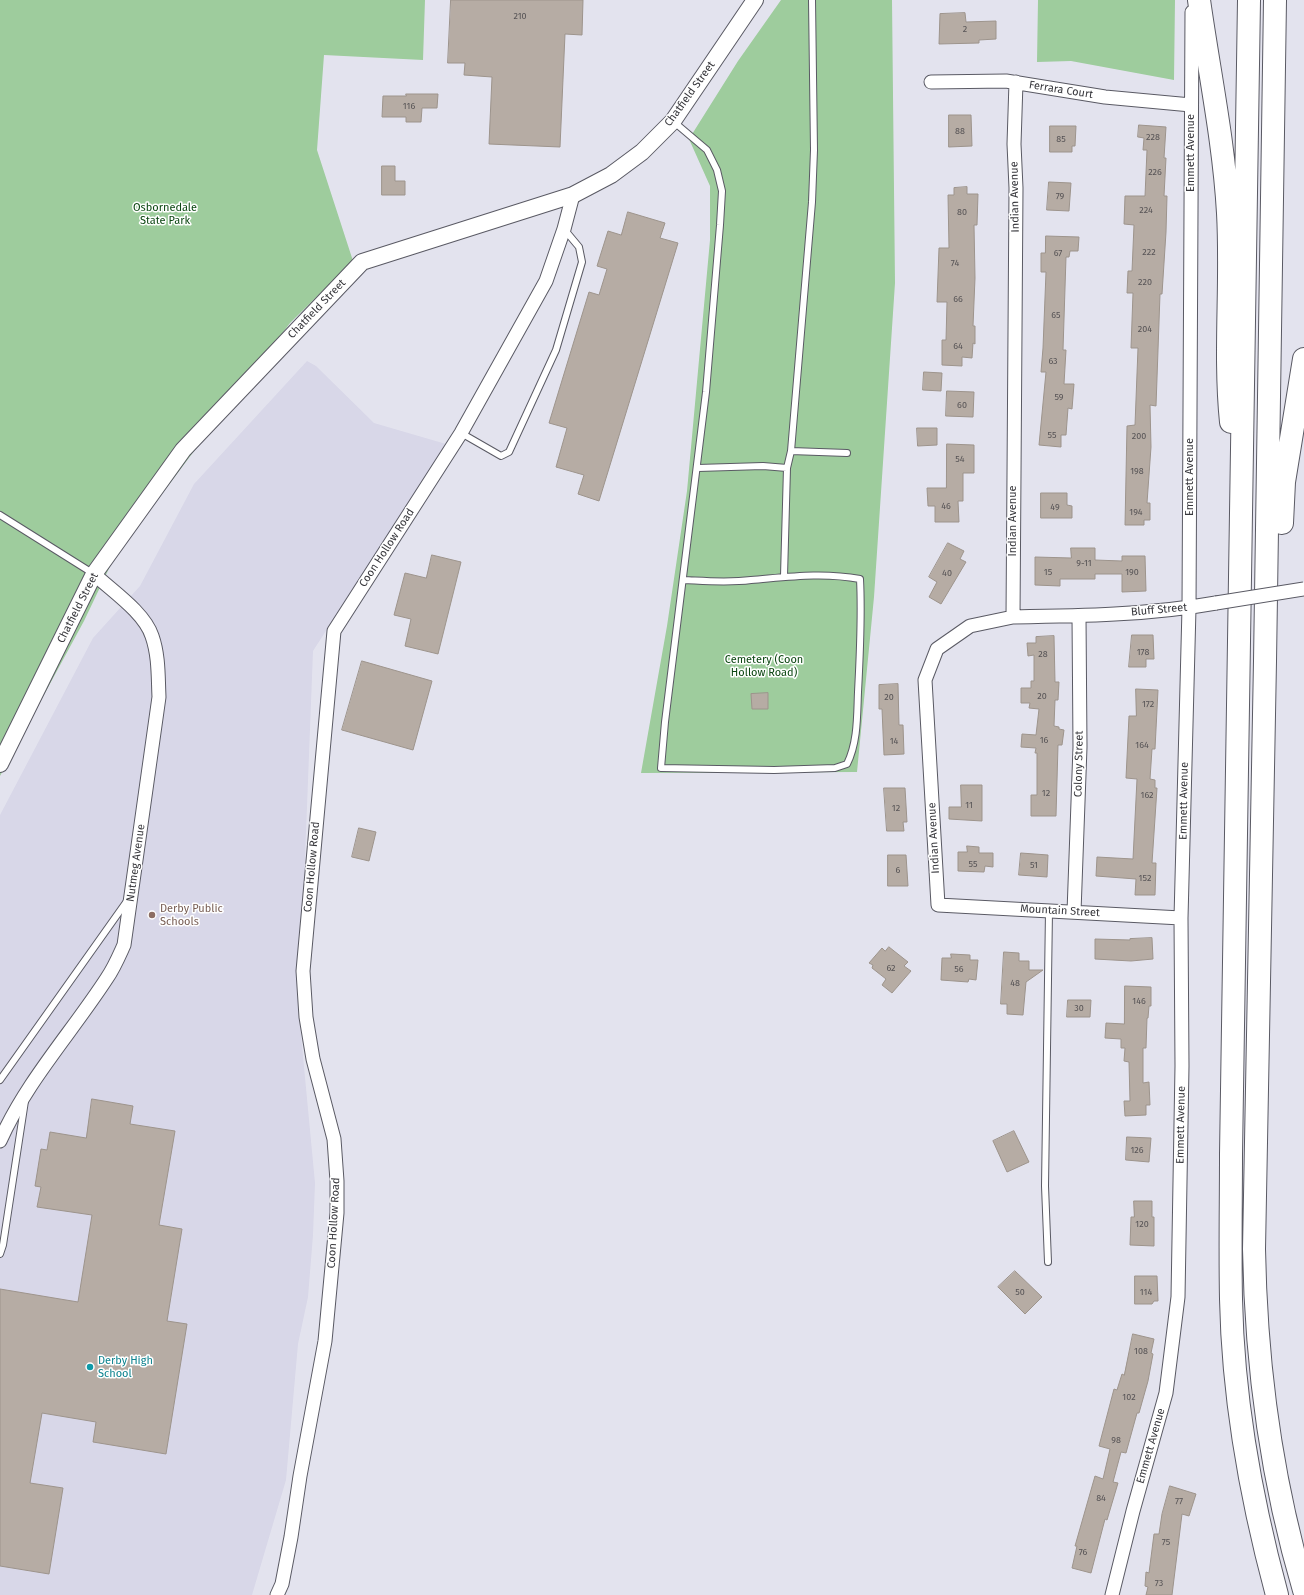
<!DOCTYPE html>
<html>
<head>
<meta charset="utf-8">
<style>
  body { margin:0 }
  canvas { display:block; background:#e3e3ee }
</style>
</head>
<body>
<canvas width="1304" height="1595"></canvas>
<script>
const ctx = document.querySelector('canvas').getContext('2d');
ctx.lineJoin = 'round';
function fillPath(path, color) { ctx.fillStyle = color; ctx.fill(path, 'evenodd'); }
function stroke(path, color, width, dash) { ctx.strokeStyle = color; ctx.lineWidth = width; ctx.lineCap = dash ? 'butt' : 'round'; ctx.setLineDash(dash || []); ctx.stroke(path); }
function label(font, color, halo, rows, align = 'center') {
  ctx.font = font + ' "Fira Sans",sans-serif'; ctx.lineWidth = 3; ctx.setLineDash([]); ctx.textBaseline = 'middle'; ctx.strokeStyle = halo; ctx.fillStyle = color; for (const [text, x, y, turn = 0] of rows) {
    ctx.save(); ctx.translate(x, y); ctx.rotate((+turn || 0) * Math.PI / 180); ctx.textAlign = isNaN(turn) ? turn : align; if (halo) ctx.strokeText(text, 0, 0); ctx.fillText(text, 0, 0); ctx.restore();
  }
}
fillPath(new Path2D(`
  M307,361l9,5 58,57 72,21 -133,207 -14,363 16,169 -2,52 -5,62 -10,47 -12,136 -34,115h-252v-780l93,-177 47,-52 54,-102z`), '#d8d7e8');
fillPath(new Path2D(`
  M0,0h425l-2,60 -99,-5 -7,95 36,111 -63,62 -176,235 -30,63 -84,155z
  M781,0h111l3,283 -21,314 -17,175 -216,1 26,-147 20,-135 23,-251v-54l-21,-47 49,-78z
  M1038,0h137l-1,80 -103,-19 -34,1z`), '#9ecc9d');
const building = new Path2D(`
  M451,0h132l-1,35 -17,-1 -5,113 -71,-3 3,-67 -28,-2 1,-12h-17z
  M965,13l1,9 30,-1v18l-17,1v3l-40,1 1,-30z
  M406,94h32l-1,14h-15l-1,14h-15v-5h-24l1,-21h23z
  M949,115h22l1,31 -23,1z
  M1139,125l27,2 -2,31h2l-2,38h3l-1,36 -4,62h-2l-4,112 -6,-1 1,42 -4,56h3v17h-6v5h-19l2,-99 8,-1 3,-77h-7l2,-55h-6l1,-22h4l2,-46 -10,-1 1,-28h20l2,-46h-4l1,-12 -6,-1z
  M1050,126h26l-1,20h-3v6h-22z
  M382,166h13v15h10v14h-23z
  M1049,182l22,1 -2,28 -22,-1z
  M967,187v7h11l-1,31h-3l1,53 -2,48h2v18l-2,-1 -1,15 -10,-1v9l-20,-1v-25h4l1,-38h-10l2,-54h10l-1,-53h6v-7z
  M628,212l37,11 -5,15 18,5 -79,258 -21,-7 6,-19 -28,-8 11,-39 -18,-5 40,-131 10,3 8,-26 -10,-3 11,-35 13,4z
  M1046,236l33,1 -1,14h-8l-1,6h-3l-3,93h3l-2,34h10l-2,25 -4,-1 -2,27h-5v12l-22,-2 7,-73h-5l2,-24 3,-76h-5v-19h4z
  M924,372l18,1 -1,18 -18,-1z
  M947,391l27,1 -1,25 -27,-1z
  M917,428h20v17l-19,1z
  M947,444l27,1v28h-11v28h-5l1,21h-24v-16h-7l-1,-18h19z
  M1041,493h26v12l5,1v12h-31z
  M948,543l16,8 -4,8 6,3 -25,42 -12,-7 8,-15 -8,-5z
  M1071,548h24v12l27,1v-5h23l1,35 -24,1v-18h-27v5h-35v7l-25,-1v-28l36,1z
  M432,555l29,7 -23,92 -33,-8 6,-27 -17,-4 11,-42 21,5z
  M1132,635h21l1,24h-8v8h-17z
  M1054,636l1,46h4l-1,18h-3l-1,26 5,1v2l5,1 -2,15h-4l-2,71h-25v-21h6v-42h-2l1,-5 -15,-1 1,-13 14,1 3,-26 -10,-1 1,-5h-9v-15h10v-7h3v-26l-6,1 -1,-13h9v-6z
  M362,661l70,20 -19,69 -71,-20z
  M898,684l1,41h4l1,29 -20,1 -2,-46h-3v-24z
  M1136,689l22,1 -3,59h-3l-2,30 5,1v8h2l-5,75h4l-1,32h-20l1,-16 -40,-3 1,-19 36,2 4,-80 -11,-1 3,-62h7z
  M768,693v16h-16l-1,-15z
  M961,785h21v36l-33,-2v-12h12z
  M884,788h21l2,34h-4l1,9h-17z
  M359,828l17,4 -7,29 -17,-4z
  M967,846l12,1v6h14v14l-8,-1 -1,6 -26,-1v-19h9z
  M1021,853l27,2 -1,22 -28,-2z
  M888,855h18l2,31h-20z
  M1152,938l1,21 -22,2 -36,-2v-20l35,1v-1z
  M889,947l19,15 -4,4 7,5 -19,22 -10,-8 4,-6 -14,-11 1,-3 -4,-2 13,-15 3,3z
  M1004,952l15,1v8h10v9h14l-17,12 -3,33 -16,-1v-10h-6z
  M951,954l19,1v5h8l-2,20 -7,-1 -1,3 -27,-2 1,-22h9z
  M1125,986l26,1v19h-2l-1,12h-1l-1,30h-3v35l6,-1 1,23h-4v10l-21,1 -1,-15h6l-1,-39 -5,-1 1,-13h-4v-9l-16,-1 1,-15 18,1z
  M1068,1000h23l-1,17h-23z
  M92,1099l41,7 -3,18 45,7 -16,94 23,4 -15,92 20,3 -21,130 -73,-12 3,-20 -54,-9 -12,70 33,5 -14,86 -49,-8v-277l78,13 14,-87 -55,-8 4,-20 -6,-1 6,-37 6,1 3,-18 36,6z
  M1014,1131l15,31 -22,10 -14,-31z
  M1127,1137l24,1 -2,24 -23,-2z
  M1134,1201h18v16h2v29l-24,-1 1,-28h3z
  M1015,1271l27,26 -17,17 -27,-27z
  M1135,1276h22l1,25h-4l-2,3h-17z
  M1133,1334l21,5 -3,14 2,1 -5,27 -9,32h-2l-11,40 -5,-1 -8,30 5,1 -11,37 -2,-1 -14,54 -19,-5 5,-22h-2l20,-70 8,3 7,-30 -11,-3 15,-57 3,1 5,-16 2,1z
  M1170,1486l26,8 -7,22 -7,-2 -10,81h-26l2,-8 -3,-1 1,-14 3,1 5,-39h5l3,-20z`);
fillPath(building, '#b6aca4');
stroke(building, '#9d948c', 1);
const service = new Path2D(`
  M674,122l33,28 10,20 5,21 -2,34 -14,167 -41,330 -4,46 113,2 61,-2 12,-4c11,-22 10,-49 11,-72 2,-38 4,-75 2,-113 -38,-7 -72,-2 -109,1 -23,3 -45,1 -67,0
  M461,433l40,23 8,-4 47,-102 26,-88 -3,-15 -15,-18
  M791,451l56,2
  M698,468l65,-2 24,2
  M0,515l94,59
  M784,576l3,-108 4,-17 21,-249 2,-52 -2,-150
  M0,1080l127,-179
  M0,1254l3,-9 22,-144
  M1048,1262l-3,-76 4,-275`);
const minor = new Path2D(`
  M931,82l75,-1 99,16 86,8
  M1016,82l-2,62 2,44 -3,429 -43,9 -33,23 -12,31 13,225 243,13
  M1013,617c67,-1 136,-2 203,-14
  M1074,912l6,-165 -1,-131
  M0,1141c26,-59 72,-109 107,-163 7,-10 12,-22 17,-33l35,-248c-1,-20 0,-41 -7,-61 -8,-24 -40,-45 -58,-62
  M277,1595l5,-11 9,-47 9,-61 25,-135 12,-128v-32l-3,-42 -21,-80 -7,-42 -3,-46 31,-340 127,-198 85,-152 18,-52 9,-34
  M1112,1595l21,-84 33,-118 12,-96 4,-231 -1,-148 8,-310 3,-596`);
const tertiary = new Path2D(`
  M0,764l94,-190 89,-124 179,-188 211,-67 38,-20 31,-23 31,-31 82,-121`);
const motorway = new Path2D(`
  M1199,0c10,71 25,142 29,213 4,70 -4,140 3,209
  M1249,0l-18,1154c0,48 -1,97 0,145 2,100 20,200 46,296
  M1275,0l-10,661 -11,588c2,116 17,230 50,341
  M1282,523l2,-41 20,-123`);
stroke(service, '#5a5a64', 8);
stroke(minor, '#5a5a64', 15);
stroke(tertiary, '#5a5a64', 18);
stroke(motorway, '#5a5a64', 24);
stroke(service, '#fff', 6);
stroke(minor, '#fff', 13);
stroke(tertiary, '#fff', 16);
stroke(motorway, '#fff', 22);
const minorBridge = new Path2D(`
  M1216,603l88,-14`);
stroke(minorBridge, '#5a5a64', 15, []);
stroke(minorBridge, '#fff', 13);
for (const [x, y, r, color] of [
  [152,915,4,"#8d6e63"],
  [90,1367,4,"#0f9aa8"]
]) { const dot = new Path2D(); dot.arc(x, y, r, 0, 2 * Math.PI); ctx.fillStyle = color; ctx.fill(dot); stroke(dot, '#fff', 1.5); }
label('9px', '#575456', null, [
  ["210",520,16],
  ["2",965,29],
  ["116",409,106],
  ["88",960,131],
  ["228",1153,137],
  ["85",1061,139],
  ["226",1155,172],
  ["79",1060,196],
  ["224",1146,210],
  ["80",962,212],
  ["222",1149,252],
  ["67",1058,253],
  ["74",955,263],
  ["220",1145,282],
  ["66",958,299],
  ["65",1056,315],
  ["204",1145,329],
  ["64",958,346],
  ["63",1053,361],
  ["59",1059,397],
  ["60",962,405],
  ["55",1052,435],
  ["200",1139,436],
  ["54",960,459],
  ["198",1137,471],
  ["46",946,506],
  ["49",1055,507],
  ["194",1136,512],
  ["9-11",1084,563],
  ["15",1048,572],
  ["190",1132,572],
  ["40",947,573],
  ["178",1143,652],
  ["28",1043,654],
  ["20",1042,696],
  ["20",889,697],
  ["172",1148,704],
  ["16",1044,740],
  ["14",894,741],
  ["164",1142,745],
  ["12",1046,793],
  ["162",1147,795],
  ["11",969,805],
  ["12",896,808],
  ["55",973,864],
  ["51",1034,865],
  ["6",898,870],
  ["152",1145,878],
  ["62",891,968],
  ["56",959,969],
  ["48",1015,983],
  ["146",1139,1001],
  ["30",1079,1008],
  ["126",1137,1150],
  ["120",1142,1224],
  ["50",1020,1292],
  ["114",1146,1292],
  ["108",1141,1351],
  ["102",1129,1397],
  ["98",1116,1440],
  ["84",1101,1498],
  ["77",1179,1501],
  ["75",1166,1542],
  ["76",1083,1552],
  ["73",1159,1583]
]);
label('11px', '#37373c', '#fff', [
  ["Ferrara Court",1061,90,9],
  ["Chatfield Street",690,94,-54],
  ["Emmett Avenue",1191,153,-90],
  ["Indian Avenue",1015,197,-91],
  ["Chatfield Street",317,309,-46],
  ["Emmett Avenue",1190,477,-90],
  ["Indian Avenue",1013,521,-90],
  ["Coon Hollow Road",387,548,-57],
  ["Chatfield Street",78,608,-63],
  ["Bluff Street",1159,610,-5],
  ["Colony Street",1079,764,-89],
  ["Emmett Avenue",1184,801,-89],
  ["Indian Avenue",934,838,-93],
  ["Nutmeg Avenue",136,863,-82],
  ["Coon Hollow Road",312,867,-85],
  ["Mountain Street",1060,911,3],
  ["Emmett Avenue",1181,1125,-89],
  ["Coon Hollow Road",334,1223,-87],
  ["Emmett Avenue",1151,1446,-74]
]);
label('11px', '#0b4611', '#fff', [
  ["Osbornedale",165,208],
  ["State Park",165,221],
  ["Cemetery (Coon",764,660],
  ["Hollow Road)",764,673]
]);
label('11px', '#785e54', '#fff', [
  ["Derby Public",160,909],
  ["Schools",160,922]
], 'left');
label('11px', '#0d838f', '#fff', [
  ["Derby High",98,1361],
  ["School",98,1374]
], 'left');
</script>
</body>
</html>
